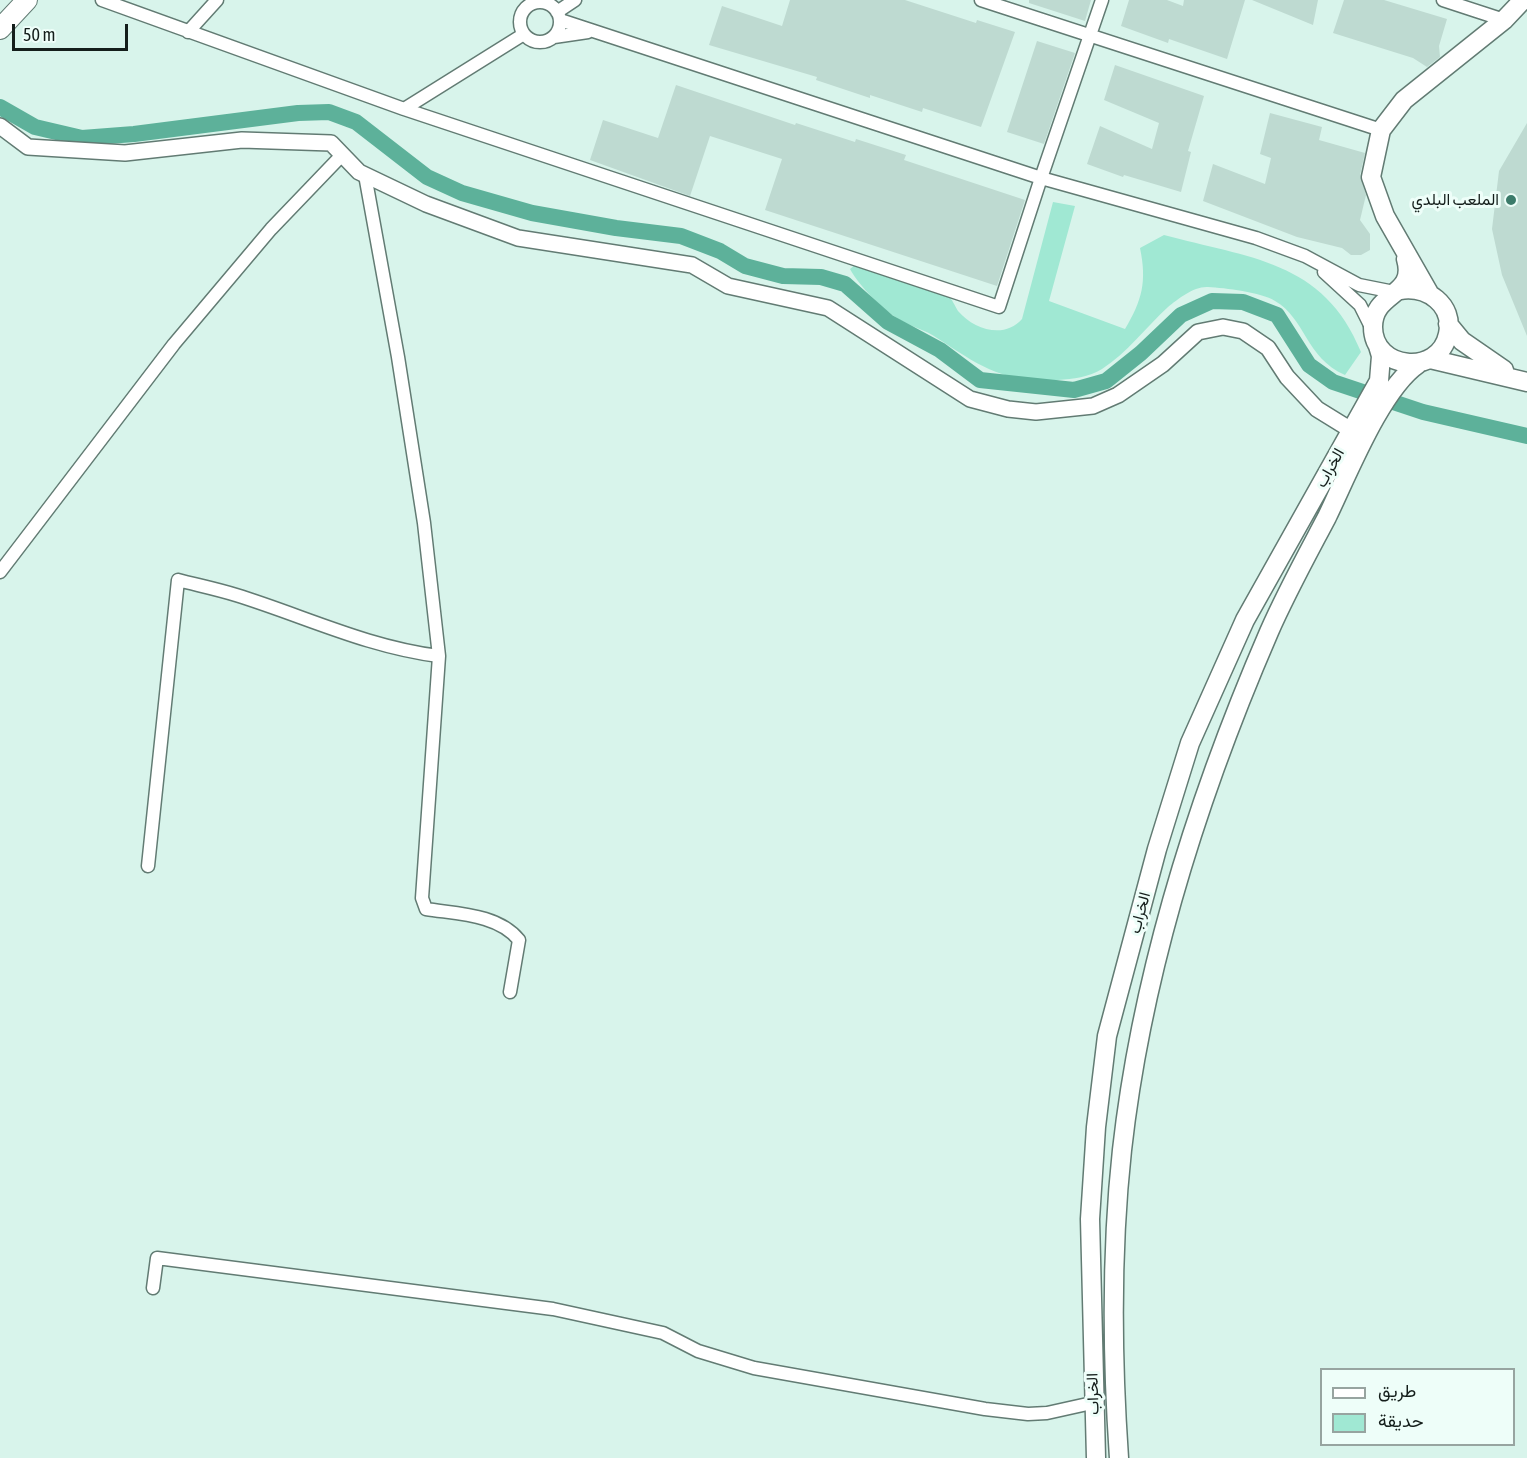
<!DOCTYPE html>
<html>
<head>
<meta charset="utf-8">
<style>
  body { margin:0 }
  #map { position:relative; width:1527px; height:1458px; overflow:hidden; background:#d8f4eb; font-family:"Asap Condensed",Vazirmatn,sans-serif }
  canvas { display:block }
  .legend { position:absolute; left:1320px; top:1368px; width:195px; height:78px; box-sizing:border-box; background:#eefef9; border:2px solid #97a4a0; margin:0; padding:8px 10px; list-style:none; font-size:18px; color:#141e1b }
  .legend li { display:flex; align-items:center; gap:12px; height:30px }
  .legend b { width:30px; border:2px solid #97a4a0 }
  .scale { position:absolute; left:12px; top:24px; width:116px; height:27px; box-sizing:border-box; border:3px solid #141e1b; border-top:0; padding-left:8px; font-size:18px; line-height:21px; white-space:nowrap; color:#141e1b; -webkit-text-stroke:4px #eefef9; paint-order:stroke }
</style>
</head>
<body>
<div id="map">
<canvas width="1527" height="1458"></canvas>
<ul class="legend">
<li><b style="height:8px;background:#fff"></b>طريق</li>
<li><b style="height:16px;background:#a0e8d3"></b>حديقة</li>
</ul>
<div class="scale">50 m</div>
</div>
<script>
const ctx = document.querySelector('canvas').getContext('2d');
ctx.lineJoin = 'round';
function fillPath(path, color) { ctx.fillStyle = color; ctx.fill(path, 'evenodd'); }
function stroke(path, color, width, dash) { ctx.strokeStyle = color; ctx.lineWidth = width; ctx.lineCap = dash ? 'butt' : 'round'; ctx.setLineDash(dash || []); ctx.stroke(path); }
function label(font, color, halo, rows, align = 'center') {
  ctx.font = font + ' "Asap Condensed",Vazirmatn,sans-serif'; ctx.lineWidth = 6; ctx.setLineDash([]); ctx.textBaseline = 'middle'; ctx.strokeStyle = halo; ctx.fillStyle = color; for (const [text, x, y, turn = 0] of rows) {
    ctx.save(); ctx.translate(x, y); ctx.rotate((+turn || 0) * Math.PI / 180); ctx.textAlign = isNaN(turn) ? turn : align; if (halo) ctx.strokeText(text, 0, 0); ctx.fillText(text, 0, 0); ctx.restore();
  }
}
fillPath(new Path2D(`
  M1053,202l22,4 -26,95 76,28c17,-29 22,-47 15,-81l24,-13c84,23 160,25 197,117l-16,23c-40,-18 -39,-56 -70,-74 -14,-9 -50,-13 -67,-14 -14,-1 -30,12 -40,20 -22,20 -41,46 -66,62 -13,8 -29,10 -44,11 -54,3 -77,-13 -121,-42 -11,-8 -25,-11 -37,-18 -18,-11 -40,-33 -50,-51l5,-4c16,5 84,23 93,30 4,4 7,11 10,16 16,19 47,28 64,8z`), '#a0e8d3');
stroke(new Path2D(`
  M0,107l35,20 47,11 52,-4 164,-21 31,-1 27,10 71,55 35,16 70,20 84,15 65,8 39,15 25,15 38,10 38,1 24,7 43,38 52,28 40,30 94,10 32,-9 35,-28 40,-38 31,-14 31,1 34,13 32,50 24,17 90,30 104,24`), '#5db19a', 16);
fillPath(new Path2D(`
  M790,0h115l71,23 1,-3 38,12 -34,95 -58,-19 -1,4 -52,-17v3l-54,-18 1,-3 -108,-32 13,-39 60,20z
  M1029,0h62l-6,21 -56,-18z
  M1129,0h38l16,6 1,-6h61l-18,59 -58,-20 -1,4 -47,-17z
  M1253,0h65l-5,25 -61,-25z
  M1344,0h40l63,19 -8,27 1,11 -13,10 -14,-9 -80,-25z
  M1037,41l38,12 -31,91 -37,-12z
  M1115,65l89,31 -16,55 3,1 -10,40 -57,-17 -1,2 -36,-13 13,-38 52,23 7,-26 -55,-23z
  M676,85l119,40 1,-2 59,19 1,-3 50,16 -2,5 121,40 -28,86 -232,-76 17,-51 -72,-23 -20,60 -100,-36 13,-40 55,18z
  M1270,113l52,14 -3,13 46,13 -5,22 6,20 -6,25 10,14v16l-9,5h-10l-9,-7 -45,-11 -94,-36 10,-37 52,20 6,-26 -11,-4z
  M1527,123v213l-25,-61 -10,-46 7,-58z`), '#bedad1');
const minor = new Path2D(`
  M102,0l302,109 595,198 42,-129 215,60 49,18 54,29 35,7
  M981,0l400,130
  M1443,0l61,20
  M520 22a20 20 0 1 1 40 0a20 20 0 1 1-40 0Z
  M557,12l18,-12
  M560,20l481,158 61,-178
  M188,32l29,-32
  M554,37l34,-5
  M404,109l120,-75
  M365,175l33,182 26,166 15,133 -17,242 4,11c31,5 72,5 93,31l-9,52
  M1324,272l36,33 12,24
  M0,572l174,-228 97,-115 71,-74
  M148,866l30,-286c19,5 39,9 58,15 68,21 131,52 203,61
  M153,1288l4,-30 396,51 110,24 35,18 56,17 231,41 43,5 19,-1 45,-10`);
const tertiary = new Path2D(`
  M0,126l28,21 97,6 117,-13 89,3 28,29 67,32 92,34 174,27 36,21 100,22 142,91 38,10 28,3 57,-6 25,-11 45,-31 35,-32 25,-5 20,4 25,17 19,29 30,32 34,21`);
const secondary = new Path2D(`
  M1400,290c27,-4 54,14 48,44 -9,43 -75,36 -75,-7 0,-36 44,-30 33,-68
  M1429,293l-44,-77 -14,-39 10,-47 23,-30 100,-80 19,-20
  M1448,324l14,17 42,29
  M1430,359l97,23
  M1096,1458l-6,-239 6,-92 11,-91 50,-187 33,-106 55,-123 134,-239 2,-25 -3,-10
  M1119,1458c-7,-101 -8,-207 3,-308 20,-178 76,-354 147,-518 17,-39 38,-77 58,-115 20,-41 54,-128 91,-153`);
const primary = new Path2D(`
  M0,29l27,-29`);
stroke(minor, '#627b73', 15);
stroke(tertiary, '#627b73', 18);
stroke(secondary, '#627b73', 21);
stroke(primary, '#627b73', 22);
stroke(minor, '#fff', 12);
stroke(tertiary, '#fff', 15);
stroke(secondary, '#fff', 18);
stroke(primary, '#fff', 20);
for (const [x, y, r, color] of [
  [1511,200,6,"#3b7b6a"]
]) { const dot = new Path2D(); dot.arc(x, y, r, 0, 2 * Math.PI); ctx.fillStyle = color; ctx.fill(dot); stroke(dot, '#eefef9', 2); }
label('16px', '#141e1b', '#eefef9', [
  ["الملعب البلدي",1499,200]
], 'right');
label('16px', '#141e1b', '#eefef9', [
  ["الخراب",1330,468,-61],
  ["الخراب",1140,913,-75],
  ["الخراب",1093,1394,-92]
]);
</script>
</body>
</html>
